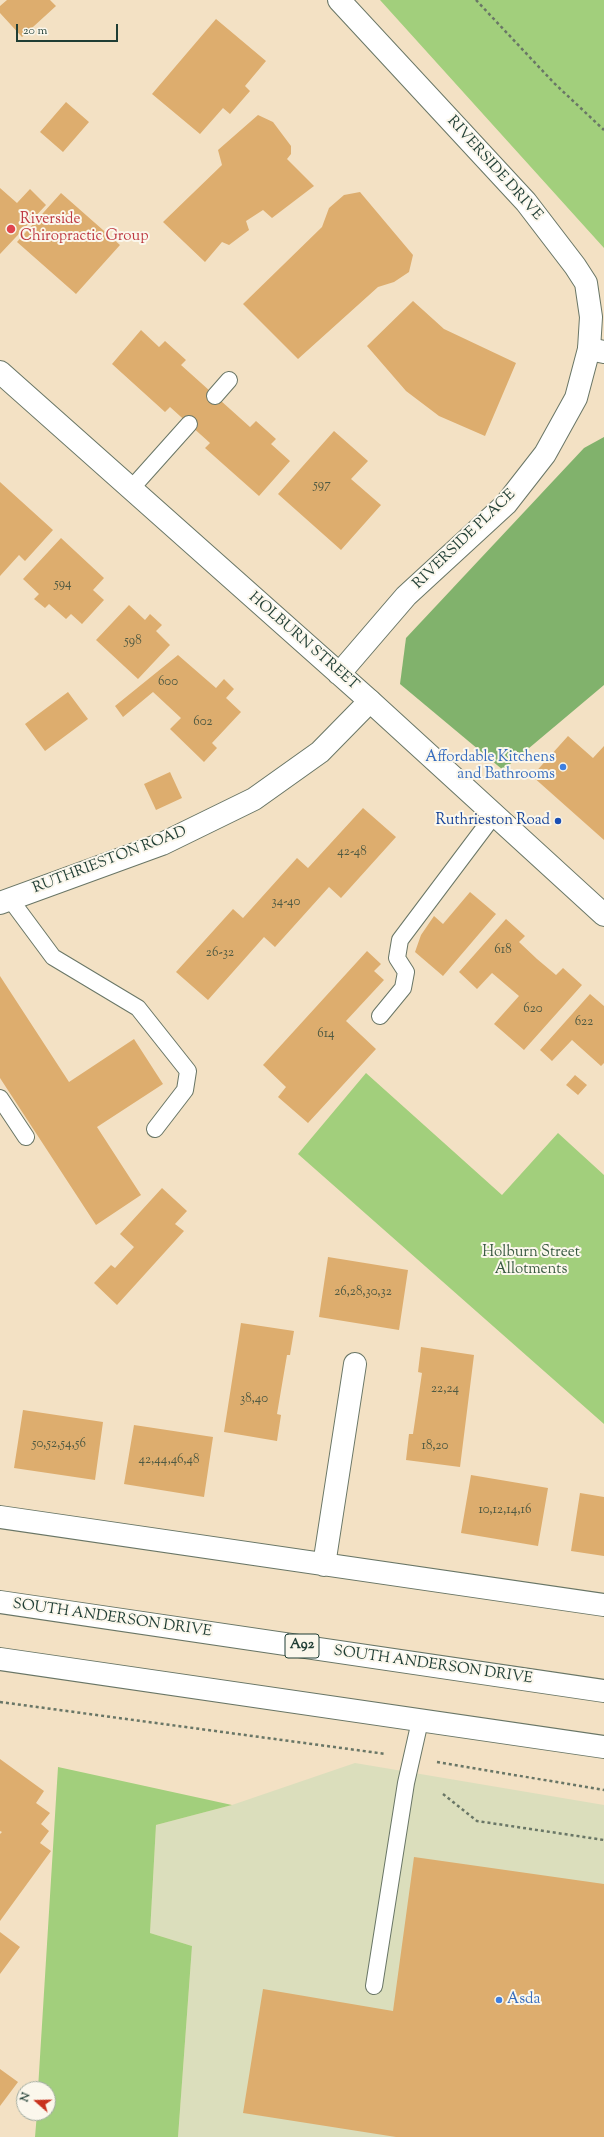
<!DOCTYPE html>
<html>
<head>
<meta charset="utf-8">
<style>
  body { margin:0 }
  #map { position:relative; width:604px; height:2137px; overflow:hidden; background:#f3e1c4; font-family:"Sorts Mill Goudy",serif }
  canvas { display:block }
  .north { position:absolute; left:16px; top:2081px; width:40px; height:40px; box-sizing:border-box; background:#fbf7ec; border:1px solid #a3ada2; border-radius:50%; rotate:290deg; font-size:11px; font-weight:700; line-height:16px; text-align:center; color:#1f3d34 }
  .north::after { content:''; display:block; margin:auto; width:14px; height:18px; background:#c8321e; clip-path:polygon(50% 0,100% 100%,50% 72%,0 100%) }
  .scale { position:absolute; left:16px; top:24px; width:102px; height:18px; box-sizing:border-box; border:2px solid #1f3d34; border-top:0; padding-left:5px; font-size:12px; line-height:14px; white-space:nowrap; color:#1f3d34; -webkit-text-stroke:3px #fbf7ec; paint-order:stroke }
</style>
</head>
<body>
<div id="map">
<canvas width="604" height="2137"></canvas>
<div class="north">N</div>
<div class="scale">20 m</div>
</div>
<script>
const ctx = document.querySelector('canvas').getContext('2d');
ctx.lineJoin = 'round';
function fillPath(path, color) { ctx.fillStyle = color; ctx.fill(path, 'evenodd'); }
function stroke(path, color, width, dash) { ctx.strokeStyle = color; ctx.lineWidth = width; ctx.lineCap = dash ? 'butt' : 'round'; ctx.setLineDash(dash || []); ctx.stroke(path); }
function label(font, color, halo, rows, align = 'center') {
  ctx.font = font + ' "Sorts Mill Goudy",serif'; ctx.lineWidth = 4; ctx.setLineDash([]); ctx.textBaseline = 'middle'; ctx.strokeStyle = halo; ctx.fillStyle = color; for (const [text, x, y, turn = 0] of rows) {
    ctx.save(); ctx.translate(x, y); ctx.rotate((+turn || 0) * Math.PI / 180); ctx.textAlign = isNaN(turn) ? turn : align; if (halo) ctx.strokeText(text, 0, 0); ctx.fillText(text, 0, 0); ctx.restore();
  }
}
fillPath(new Path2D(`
  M355,1763l249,42v332h-426l14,-191 -42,-13 6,-108 76,-20z`), '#dbdebc');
fillPath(new Path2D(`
  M380,0h224v248z
  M366,1073l136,122 56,-62 46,42v249l-306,-270z
  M58,1767l174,38 -76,20 -6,108 42,13 -14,191h-143l2,-24h11v-24h-10z`), '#a2cf7c');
fillPath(new Path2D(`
  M604,437v248l-101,85 -103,-86 6,-46 178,-190z`), '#81b26c');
fillPath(new Path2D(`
  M7,0h43l6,6 -34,31 -22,-24v-7z
  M216,19l50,42 -21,25 5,5 -20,23 -7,-6 -23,26 -48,-40z
  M66,102l23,20 -26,30 -23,-20z
  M258,115l15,7 18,24v8l-4,5 27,27 -42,32 -9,-8 -17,11 3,9 -20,15 -7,-3 -17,20 -42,-40 59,-57 -4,-15z
  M0,188l17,15 13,-14 16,16 -46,49z
  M360,192l53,63 -4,17 -15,10 -16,5 -80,72 -55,-55 79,-77 7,-19 15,-13z
  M61,193l59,52 -44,49 -59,-52z
  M413,301l31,28 72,34 -31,73 -46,-20 -33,-25 -39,-45z
  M141,330l18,17 6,-6 21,19 -5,5 69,62 6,-6 20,18 -5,5 19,17 -31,35 -54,-48 5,-5 -40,-36 -5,5 -53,-48z
  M334,431l34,30 -17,18 30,26 -40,45 -63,-56z
  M0,482l53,48 -28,31 -6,-6 -19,21z
  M61,538l43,40 -11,12 11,10 -22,24 -11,-10 -5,5 -17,-15 -4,4 -11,-9 5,-5 -16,-15z
  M129,605l16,15 5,-6 12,11 -6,6 14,14 -32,34 -42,-39z
  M178,655l38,33 8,-9 10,10 -8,9 15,14 -29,31 5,5 -13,14 -34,-33 11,-11 -28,-26 -30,25 -8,-11z
  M68,692l20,27 -43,32 -20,-27z
  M568,736l25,22 11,-12v94l-72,-64z
  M170,772l12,26 -26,12 -12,-26z
  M363,808l33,29 -55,61 -12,-11 -54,60 -11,-10 -56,63 -32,-28 57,-63 10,9 54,-60 11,10z
  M470,892l26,22 -53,62 -28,-24 6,-17 13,-19 9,8z
  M506,919l19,17 -6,6 18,17 19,16 7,-7 19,17 -58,65 -30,-26 25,-28 -27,-23 -15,16 -18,-17z
  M367,951l14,13 -7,7 10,9 -38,41 30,28 -68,74 -30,-26 8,-10 -23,-22z
  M0,976l69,106 65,-43 29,45 -66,43 44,68 -45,30 -96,-147z
  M590,994l14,12v57l-3,3 -29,-26 -20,21 -12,-11z
  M575,1075l12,10 -9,10 -12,-10z
  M162,1188l25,23 -12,13 9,7 -67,74 -23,-22 17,-18 4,3 19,-21 -14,-13z
  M328,1257l80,13 -9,60 -80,-13z
  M241,1323l53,8 -4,24h-3l-10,59 4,1 -4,26 -53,-9z
  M421,1347l53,8 -14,112 -54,-7 3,-26h4l4,-27 5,-34 -4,-1z
  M23,1410l80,12 -8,58 -81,-12z
  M134,1425l79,12 -9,60 -80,-13z
  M471,1475l77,13 -10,58 -77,-13z
  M580,1493l24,4v59l-33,-5z
  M0,1759l44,32 -8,12 14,10 -9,11 8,7 -9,12 11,8 -51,70v-87l2,-2 -2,-1z
  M414,1857l190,27v253h-208l-153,-24 20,-124 130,22z
  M0,1932l20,15 -20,27z
  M0,2069l18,13 -18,24z`), '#ddad6e');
const lane = new Path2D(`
  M215,396l14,-16
  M130,490l59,-66
  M10,899l43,58 85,51 50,63 -3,19 -30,39
  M380,1016l23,-28 3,-16 -9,-14 3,-18 94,-125
  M0,1098l26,39
  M374,1986l32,-203 14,-62`);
const street = new Path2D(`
  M589,349l15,3
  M0,903l162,-59 92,-45 66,-47 50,-51
  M0,1517l604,88
  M324,1565l31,-201`);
const secondary = new Path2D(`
  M339,0l187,202 49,64 11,17 5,34 -2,32 -13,49 -31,56 -39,50 -100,92 -67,78
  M0,372l370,329 234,214`);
const primary = new Path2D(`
  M0,1602l604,89
  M0,1659l604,88`);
stroke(lane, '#697666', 18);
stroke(street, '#697666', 24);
stroke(secondary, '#697666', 24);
stroke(primary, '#697666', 24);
stroke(new Path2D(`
  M476,0l78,83 50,47
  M0,1702l386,52
  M437,1762l167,28
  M443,1794l34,27 127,19`), '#697666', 2.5, [3, 3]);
stroke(lane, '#fff', 16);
stroke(street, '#fff', 22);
stroke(secondary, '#fff', 22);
stroke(primary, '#fff', 22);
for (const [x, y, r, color] of [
  [11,229,5,"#e0444e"],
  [563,767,4,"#3f7fe0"],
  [558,821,4,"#1a4fb4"],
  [499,2000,4,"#3f7fe0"]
]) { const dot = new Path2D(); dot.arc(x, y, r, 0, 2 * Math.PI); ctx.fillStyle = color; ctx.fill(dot); stroke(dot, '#fbf7ec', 1.5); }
label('13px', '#4e5942', null, [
  ["597",322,486],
  ["594",63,585],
  ["598",133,642],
  ["600",168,683],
  ["602",203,723],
  ["42-48",352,853],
  ["34-40",286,903],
  ["618",503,951],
  ["26-32",220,954],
  ["620",533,1010],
  ["622",584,1023],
  ["614",326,1035],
  ["26,28,30,32",363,1293],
  ["22,24",445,1390],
  ["38,40",254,1400],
  ["50,52,54,56",59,1445],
  ["18,20",435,1447],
  ["42,44,46,48",169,1461],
  ["10,12,14,16",505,1511]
]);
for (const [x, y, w] of [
  [302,1646,34]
]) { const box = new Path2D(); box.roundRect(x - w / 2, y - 12, w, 24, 3); ctx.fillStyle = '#fbf7ec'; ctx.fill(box); stroke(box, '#1f3d34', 1); }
label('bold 14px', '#1f3d34', null, [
  ["A92",302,1646]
]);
label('15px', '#1f3d34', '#fbf7ec', [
  ["RIVERSIDE DRIVE",494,169,48],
  ["RIVERSIDE PLACE",465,540,-44],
  ["HOLBURN STREET",303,642,41],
  ["RUTHRIESTON ROAD",110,861,-21],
  ["SOUTH ANDERSON DRIVE",112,1619,8],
  ["SOUTH ANDERSON DRIVE",433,1666,8]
]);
label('15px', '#be3a42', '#fbf7ec', [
  ["Riverside",20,220],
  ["Chiropractic Group",20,237]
], 'left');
label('15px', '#366cbe', '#fbf7ec', [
  ["Affordable Kitchens",555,758],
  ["and Bathrooms",555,775],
  ["Asda",507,2000,"left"]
], 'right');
label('15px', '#164399', '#fbf7ec', [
  ["Ruthrieston Road",550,821]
], 'right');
label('15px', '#395a42', '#fbf7ec', [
  ["Holburn Street",531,1253],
  ["Allotments",531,1270]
]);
</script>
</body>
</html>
